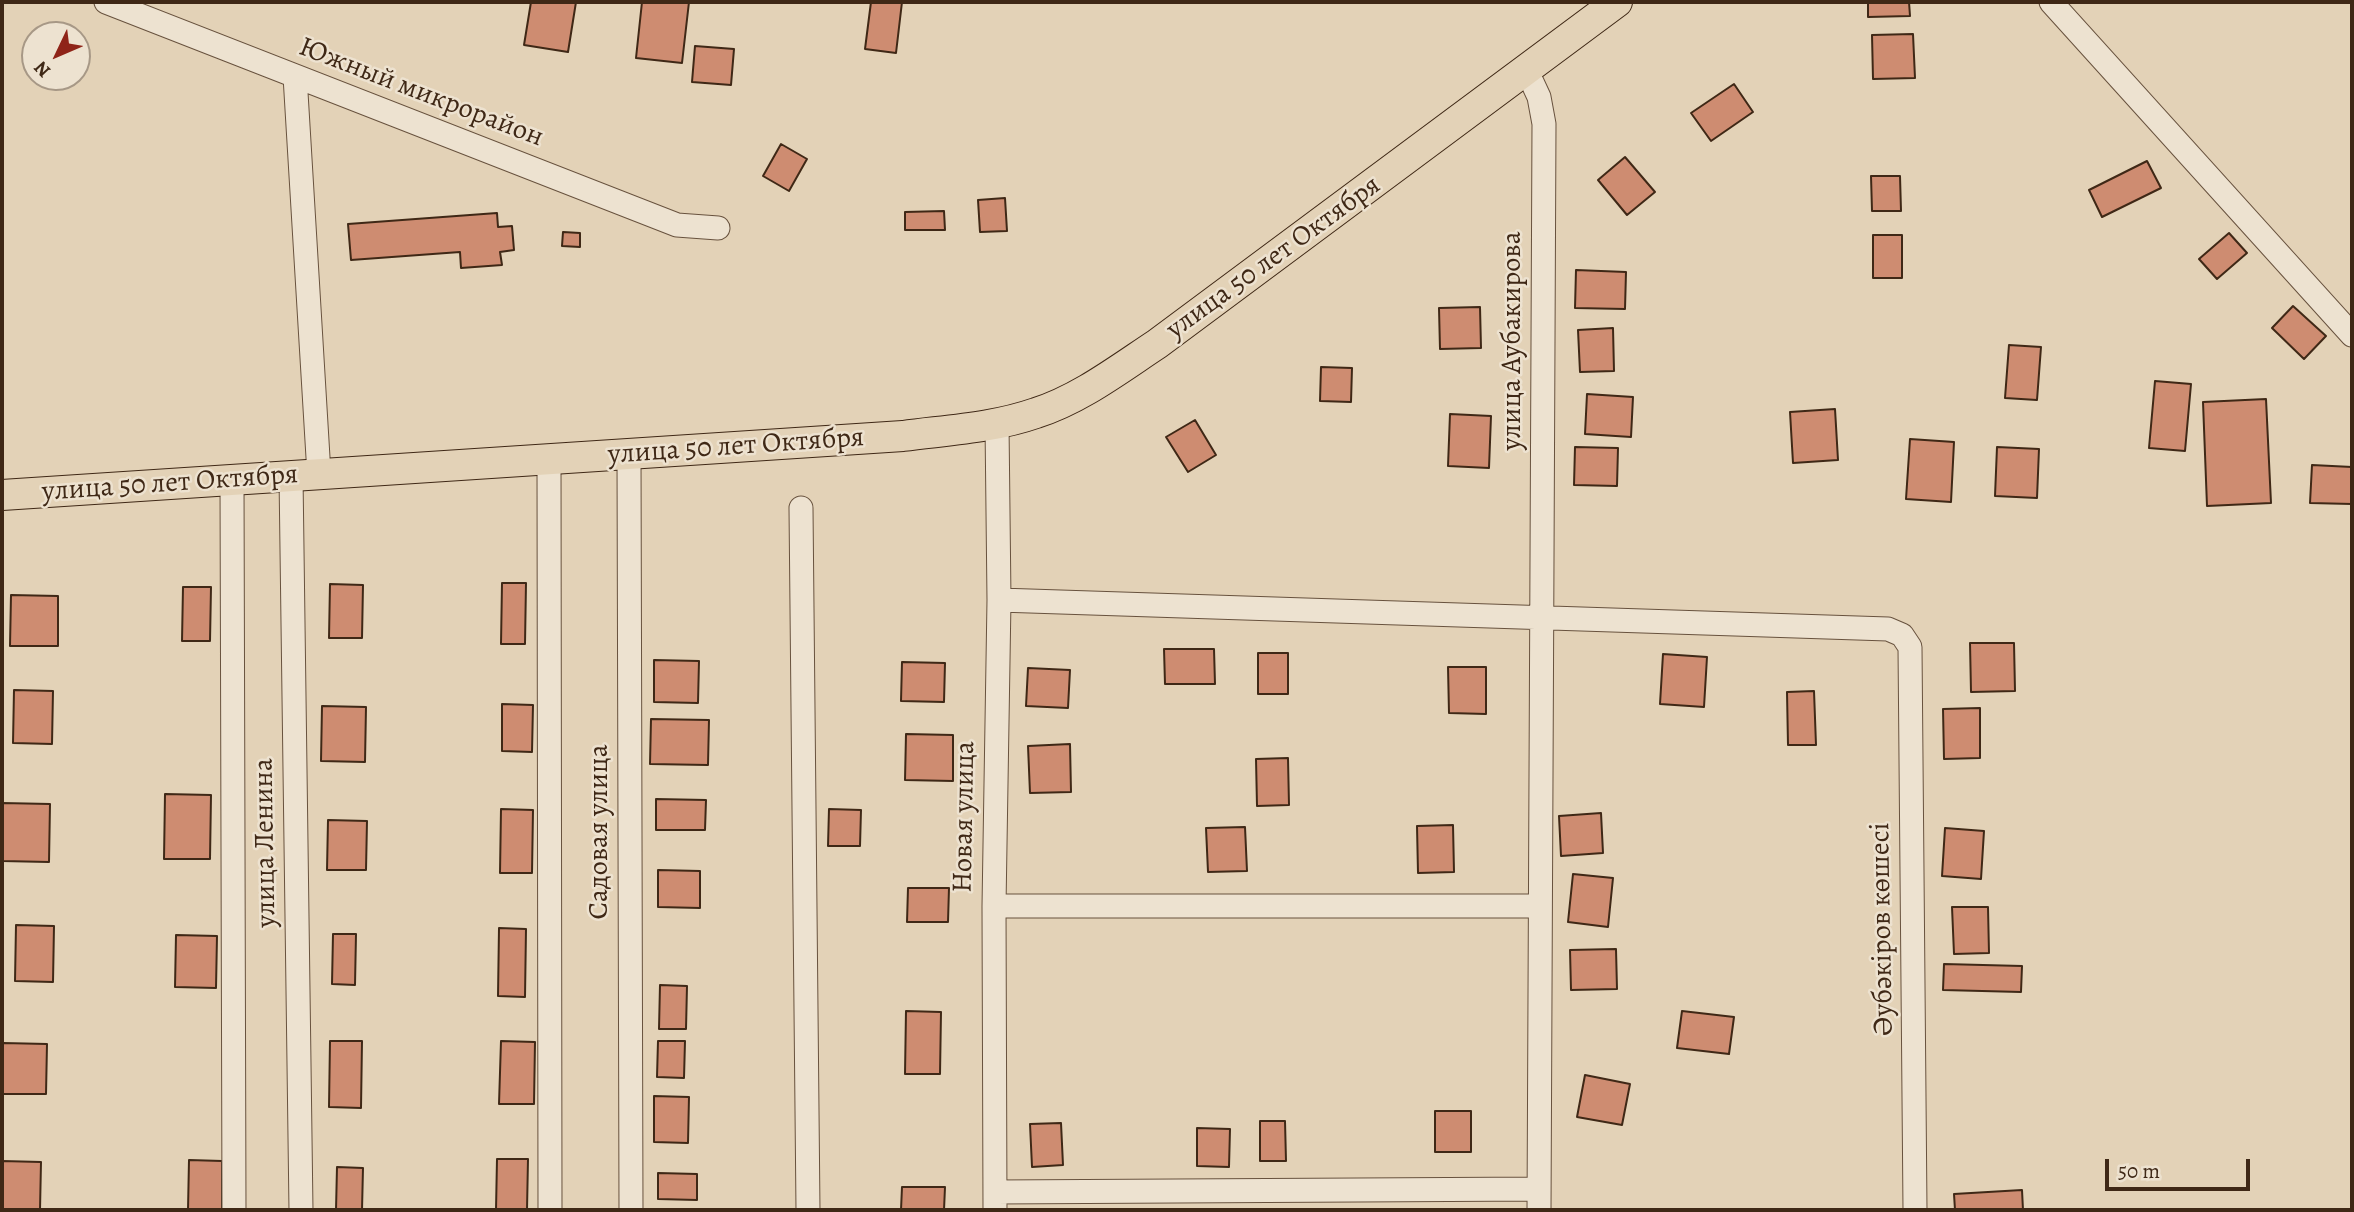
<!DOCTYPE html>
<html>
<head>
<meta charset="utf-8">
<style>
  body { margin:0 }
  #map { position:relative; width:2354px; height:1212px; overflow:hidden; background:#e3d2b7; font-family:Alegreya,serif }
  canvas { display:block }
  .frame { position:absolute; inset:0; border:4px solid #3f2816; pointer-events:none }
  .north { position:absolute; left:21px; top:21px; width:70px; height:70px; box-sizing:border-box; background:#ede2d0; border:2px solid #a79886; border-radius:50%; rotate:226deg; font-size:19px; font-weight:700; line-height:28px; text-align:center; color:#3f2816 }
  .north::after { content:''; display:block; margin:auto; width:24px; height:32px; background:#8f2418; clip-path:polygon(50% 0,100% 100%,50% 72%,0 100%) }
  .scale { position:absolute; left:2105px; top:1159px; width:145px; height:32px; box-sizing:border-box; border:4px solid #3f2816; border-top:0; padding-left:9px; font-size:21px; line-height:24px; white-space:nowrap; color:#3f2816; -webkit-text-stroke:5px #ede2d0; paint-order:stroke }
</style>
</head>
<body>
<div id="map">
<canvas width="2354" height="1212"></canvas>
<div class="frame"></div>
<div class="north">N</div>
<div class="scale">50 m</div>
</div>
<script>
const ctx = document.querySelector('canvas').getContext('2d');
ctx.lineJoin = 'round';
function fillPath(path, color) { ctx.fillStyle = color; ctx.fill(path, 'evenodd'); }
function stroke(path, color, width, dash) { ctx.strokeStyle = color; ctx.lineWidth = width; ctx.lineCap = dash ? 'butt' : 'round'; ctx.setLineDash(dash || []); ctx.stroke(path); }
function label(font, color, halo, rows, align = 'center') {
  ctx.font = font + ' Alegreya,serif'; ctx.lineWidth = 5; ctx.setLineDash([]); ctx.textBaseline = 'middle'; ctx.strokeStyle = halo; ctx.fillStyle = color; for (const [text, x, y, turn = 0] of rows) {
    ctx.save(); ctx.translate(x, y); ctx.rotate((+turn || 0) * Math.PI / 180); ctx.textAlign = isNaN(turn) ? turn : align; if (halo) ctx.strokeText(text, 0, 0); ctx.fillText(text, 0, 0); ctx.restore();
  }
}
const building = new Path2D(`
  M531,2h45l-8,50 -44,-7z
  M642,2h47l-7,61 -46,-5z
  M871,2h31l-6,51 -31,-4z
  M1868,2h41l1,14 -42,1z
  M1913,34l2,44 -42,1 -1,-44z
  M695,46l39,3 -3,36 -39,-3z
  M1734,84l19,28 -42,29 -20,-28z
  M781,144l26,15 -18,32 -26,-15z
  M1625,157l30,35 -28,23 -29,-35z
  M2147,161l14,27 -59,29 -13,-27z
  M1871,176h29l1,35h-29z
  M1005,198l2,33 -27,1 -2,-32z
  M944,211l1,19h-40v-18z
  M497,213l1,14 14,-1 2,24 -14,2 2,13 -41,3 -1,-16 -109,8 -3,-36z
  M563,232l17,1v14l-18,-1z
  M2229,233l18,20 -30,26 -18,-20z
  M1873,235h29v43h-29z
  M1576,270l50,2 -1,37 -50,-1z
  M2293,306l33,30 -22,23 -32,-31z
  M1480,307l1,41 -41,1 -1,-41z
  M1613,328l1,43 -34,1 -2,-42z
  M2009,345l32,2 -4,53 -32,-2z
  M1321,367l31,1 -1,34 -31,-1z
  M2155,381l36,3 -6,67 -36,-3z
  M1587,394l46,3 -2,40 -46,-3z
  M2266,399l5,104 -64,3 -4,-104z
  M1835,409l3,51 -45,3 -3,-51z
  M1450,414l41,2 -2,52 -41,-2z
  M1195,420l21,35 -28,17 -22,-35z
  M1910,439l44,3 -3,60 -45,-3z
  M1575,447l43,1 -1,38 -43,-1z
  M1997,447l42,2 -2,49 -42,-2z
  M2312,465l40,2v37l-42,-1z
  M502,583h24l-1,61h-24z
  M330,584l33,1 -1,53h-33z
  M183,587h28l-1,54h-28z
  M11,595l47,1v50h-48z
  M1970,643h44l1,48 -44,1z
  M1164,649h50l1,35h-50z
  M1258,653h30v41h-30z
  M1663,654l44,3 -3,50 -44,-3z
  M654,660l45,1 -1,42 -44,-1z
  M902,662l43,1 -1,39 -43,-1z
  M1448,667h38v47l-37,-1z
  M1028,668l42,2 -2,38 -42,-2z
  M14,690l39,1 -1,53 -39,-1z
  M1814,691l2,54h-28l-1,-53z
  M502,704l31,1 -1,47 -30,-1z
  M322,706l44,1 -1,55 -44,-1z
  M1980,708v50l-36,1 -1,-50z
  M651,719l58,1 -1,45 -58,-1z
  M906,734l47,1v46l-48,-1z
  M1070,744l1,48 -41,1 -2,-47z
  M1288,758l1,47 -32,1 -1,-47z
  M165,794l46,1 -1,64h-46z
  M656,799l50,1 -1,30h-49z
  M2,803l48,1 -1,58 -47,-1z
  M501,809l32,1 -1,63h-32z
  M829,809l32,1 -1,36h-32z
  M1601,813l2,40 -42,3 -2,-40z
  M328,820l39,1 -1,49h-39z
  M1453,825l1,47 -36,1 -1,-47z
  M1245,827l2,44 -39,1 -2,-44z
  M1945,828l39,3 -3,48 -39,-3z
  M658,870l42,1v37l-42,-1z
  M1573,874l40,4 -5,49 -40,-5z
  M908,888h41l-1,34h-41z
  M1952,907h36l1,46 -35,1z
  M16,925l38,1 -1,56 -38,-1z
  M499,928l27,1 -1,68 -27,-1z
  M333,934h23l-1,51 -23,-1z
  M176,935l41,1 -1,52 -41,-1z
  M1616,949l1,40 -46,1 -1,-40z
  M1944,964l78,2 -1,26 -78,-2z
  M660,985l27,1 -1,43h-27z
  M906,1011l35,1 -1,62h-35z
  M1682,1011l52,6 -5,37 -52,-6z
  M330,1041h32l-1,67 -32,-1z
  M501,1041l34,1 -1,62h-35z
  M658,1041h27l-1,37 -27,-1z
  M3,1043l44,1 -1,50h-44z
  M1585,1075l45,9 -8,41 -45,-8z
  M654,1096l35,1 -1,46 -34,-1z
  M1435,1111h36v41h-36z
  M1260,1121h25l1,40h-26z
  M1061,1123l2,42 -31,2 -2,-43z
  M1197,1128l33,1 -1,38 -32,-1z
  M497,1159h31l-1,51h-31z
  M189,1160l33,1v49h-34z
  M2,1161l39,1 -1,48h-38z
  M337,1167l26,1 -1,42h-26z
  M658,1173l39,1v26l-39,-1z
  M902,1187h43l-1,23h-43z
  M2022,1190l1,20h-68l-1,-16z`);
fillPath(building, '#ce8c71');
stroke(building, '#3f2816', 2);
const minor = new Path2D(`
  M106,2l571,223 41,3
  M2051,2l301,333
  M1526,69l13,28 5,27 -5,1086
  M295,76l24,398
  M629,454l2,756
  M549,458l1,752
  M291,476l10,734
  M232,480l2,730
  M801,508l7,702
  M999,600l889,29 14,6 8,12 5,563
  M994,906h546
  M995,1192l544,-3
  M995,1210l-1,-304 5,-306 -2,-176`);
const major = new Path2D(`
  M2,495l901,-59c45,-6 90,-8 133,-23 44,-14 83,-44 121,-69l460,-342`);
stroke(minor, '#68523e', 25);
stroke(major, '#3f2816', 32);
stroke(minor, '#ede2d0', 23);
stroke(major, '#e3d2b7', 30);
label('28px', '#3f2816', '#ede2d0', [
  ["Южный микрорайон",421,93,21],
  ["улица 50 лет Октября",1274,258,-36],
  ["улица Аубакирова",1513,341,-90],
  ["улица 50 лет Октября",736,447,-4],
  ["улица 50 лет Октября",170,484,-4],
  ["Новая улица",965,817,-89],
  ["Садовая улица",600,832,-90],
  ["улица Ленина",266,843,-91],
  ["Әубәкіров көшесі",1883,929,-91]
]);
</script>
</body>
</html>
